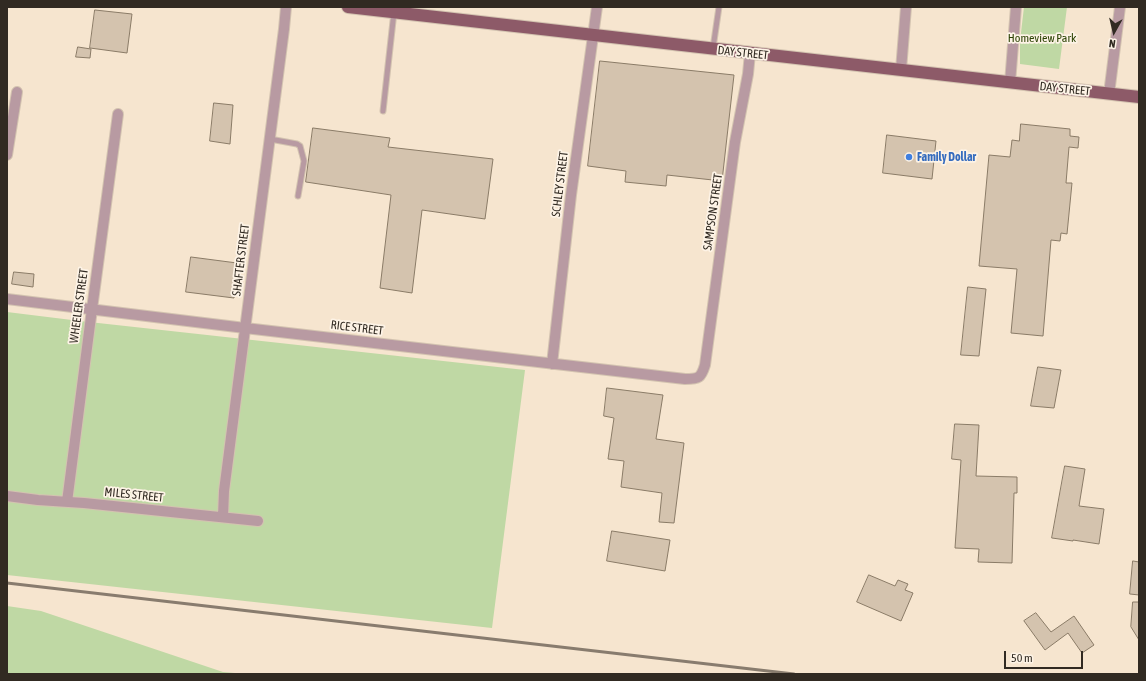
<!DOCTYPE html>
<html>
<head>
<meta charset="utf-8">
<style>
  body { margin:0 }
  #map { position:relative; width:1146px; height:681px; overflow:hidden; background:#f6e5cf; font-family:"Asap Condensed",sans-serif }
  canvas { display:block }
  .frame { position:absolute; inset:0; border:8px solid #312a22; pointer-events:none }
  .north { position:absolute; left:1094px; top:12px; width:40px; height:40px; -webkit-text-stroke:3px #fdf3e6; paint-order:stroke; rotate:188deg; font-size:11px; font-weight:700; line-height:16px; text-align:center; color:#312a22 }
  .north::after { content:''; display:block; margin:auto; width:14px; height:18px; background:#312a22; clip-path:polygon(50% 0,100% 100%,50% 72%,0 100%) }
  .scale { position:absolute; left:1004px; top:651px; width:79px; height:18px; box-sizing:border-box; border:2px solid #312a22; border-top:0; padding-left:5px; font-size:12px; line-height:14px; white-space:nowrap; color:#312a22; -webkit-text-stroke:3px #fdf3e6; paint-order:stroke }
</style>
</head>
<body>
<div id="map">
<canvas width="1146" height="681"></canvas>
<div class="frame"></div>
<div class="north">N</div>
<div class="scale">50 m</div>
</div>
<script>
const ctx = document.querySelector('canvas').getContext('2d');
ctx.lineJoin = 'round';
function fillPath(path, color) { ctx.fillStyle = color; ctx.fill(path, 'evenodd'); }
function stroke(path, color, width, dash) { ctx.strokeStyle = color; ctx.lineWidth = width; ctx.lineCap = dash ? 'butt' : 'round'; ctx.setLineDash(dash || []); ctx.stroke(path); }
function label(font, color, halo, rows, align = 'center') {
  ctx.font = font + ' "Asap Condensed",sans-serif'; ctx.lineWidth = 3.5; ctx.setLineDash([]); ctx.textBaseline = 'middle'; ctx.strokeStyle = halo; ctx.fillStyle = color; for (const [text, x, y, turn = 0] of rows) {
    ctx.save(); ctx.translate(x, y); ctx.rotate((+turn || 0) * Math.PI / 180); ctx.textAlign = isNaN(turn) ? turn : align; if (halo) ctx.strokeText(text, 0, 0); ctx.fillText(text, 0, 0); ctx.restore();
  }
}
fillPath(new Path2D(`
  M1024,7h43l-8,62 -39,-5v-23z
  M7,312l73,9 445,49 -33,258 -485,-53z
  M7,606l34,5 182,61 24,2h-240z`), '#bfd8a4');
const building = new Path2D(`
  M95,10l37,4 -5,39 -37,-5z
  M78,47l13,2 -1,9 -14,-1z
  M600,61l134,14 -12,106 -55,-6 -1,11 -41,-4 1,-11 -38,-5z
  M214,103l19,2 -3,39 -20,-3z
  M1021,124l49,5v7l9,1 -1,11 -9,-1 -3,36h6l-5,51 -6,-1 -1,8 -9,-1 -8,96 -32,-3 6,-64 -38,-3 10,-111 21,2 2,-17 7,1z
  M313,128l77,10 -2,9 105,12 -8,60 -63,-9 -10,83 -32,-5 11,-93 -85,-13z
  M887,135l49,6 -4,38 -49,-6z
  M191,257l46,6 -3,35 -48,-6z
  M14,272l20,2 -1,13 -21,-3z
  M968,287l18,2 -7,67 -18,-1z
  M1038,367l23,3 -7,38 -23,-2z
  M607,388l56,7 -7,44 28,4 -10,80 -15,-1 3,-29 -41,-6 3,-26 -16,-2 6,-41 -10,-2z
  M955,424l24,1 -3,51 41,1v16h-3l-2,70 -34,-1 1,-13 -24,-1 6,-88 -9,-1z
  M1065,466l20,3 -6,37 25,3 -5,35 -26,-4v1l-21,-3z
  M612,531l58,9 -5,31 -58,-10z
  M1133,561l6,1v33l-9,-1z
  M869,575l26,11 3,-6 10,4 -3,6 8,3 -12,28 -44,-19z
  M1133,602h6v38l-8,-13z
  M1036,613l15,19 23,-16 20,29 -12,8 -14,-20 -23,17 -21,-29z`);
fillPath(building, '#d4c3ae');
stroke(building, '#8a7b67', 1);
const lane = new Path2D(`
  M713,48l6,-41
  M383,111l11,-99
  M270,139l27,5 3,2 4,15 -6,35`);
const street = new Path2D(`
  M901,70l5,-63
  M1010,83l6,-76
  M1109,94l11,-87
  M7,155l10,-63
  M7,299l238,29 440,51c14,0 16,-1 20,-14l30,-223 13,-68 2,-21
  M552,364l19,-169 26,-188
  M7,496l31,4 46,3 174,18
  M67,502l25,-193 26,-195
  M223,517l1,-26 60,-462 2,-22`);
const primary = new Path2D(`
  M348,7l791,90`);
stroke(lane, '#d3c3b0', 7);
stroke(street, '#d3c3b0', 12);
stroke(primary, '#d3c3b0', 14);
stroke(lane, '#b89aa2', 5);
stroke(street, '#b89aa2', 10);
stroke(primary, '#8d5a68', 12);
stroke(new Path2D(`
  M7,583l787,91`), '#887c6e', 3);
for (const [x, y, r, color] of [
  [909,157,4,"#3f7fe0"]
]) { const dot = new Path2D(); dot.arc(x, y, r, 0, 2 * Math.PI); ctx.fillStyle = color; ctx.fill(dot); stroke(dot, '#fdf3e6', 1.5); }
label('12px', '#2a4102', '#fdf3e6', [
  ["Homeview Park",1042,38]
]);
label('12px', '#312a22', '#fdf3e6', [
  ["DAY STREET",743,53,6],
  ["DAY STREET",1065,89,6],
  ["SCHLEY STREET",560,184,-83],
  ["SAMPSON STREET",713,212,-82],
  ["SHAFTER STREET",241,260,-83],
  ["WHEELER STREET",79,306,-82],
  ["RICE STREET",357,328,7],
  ["MILES STREET",134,495,6]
]);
label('bold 12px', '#366cbe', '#fdf3e6', [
  ["Family Dollar",917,157]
], 'left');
</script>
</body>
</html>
